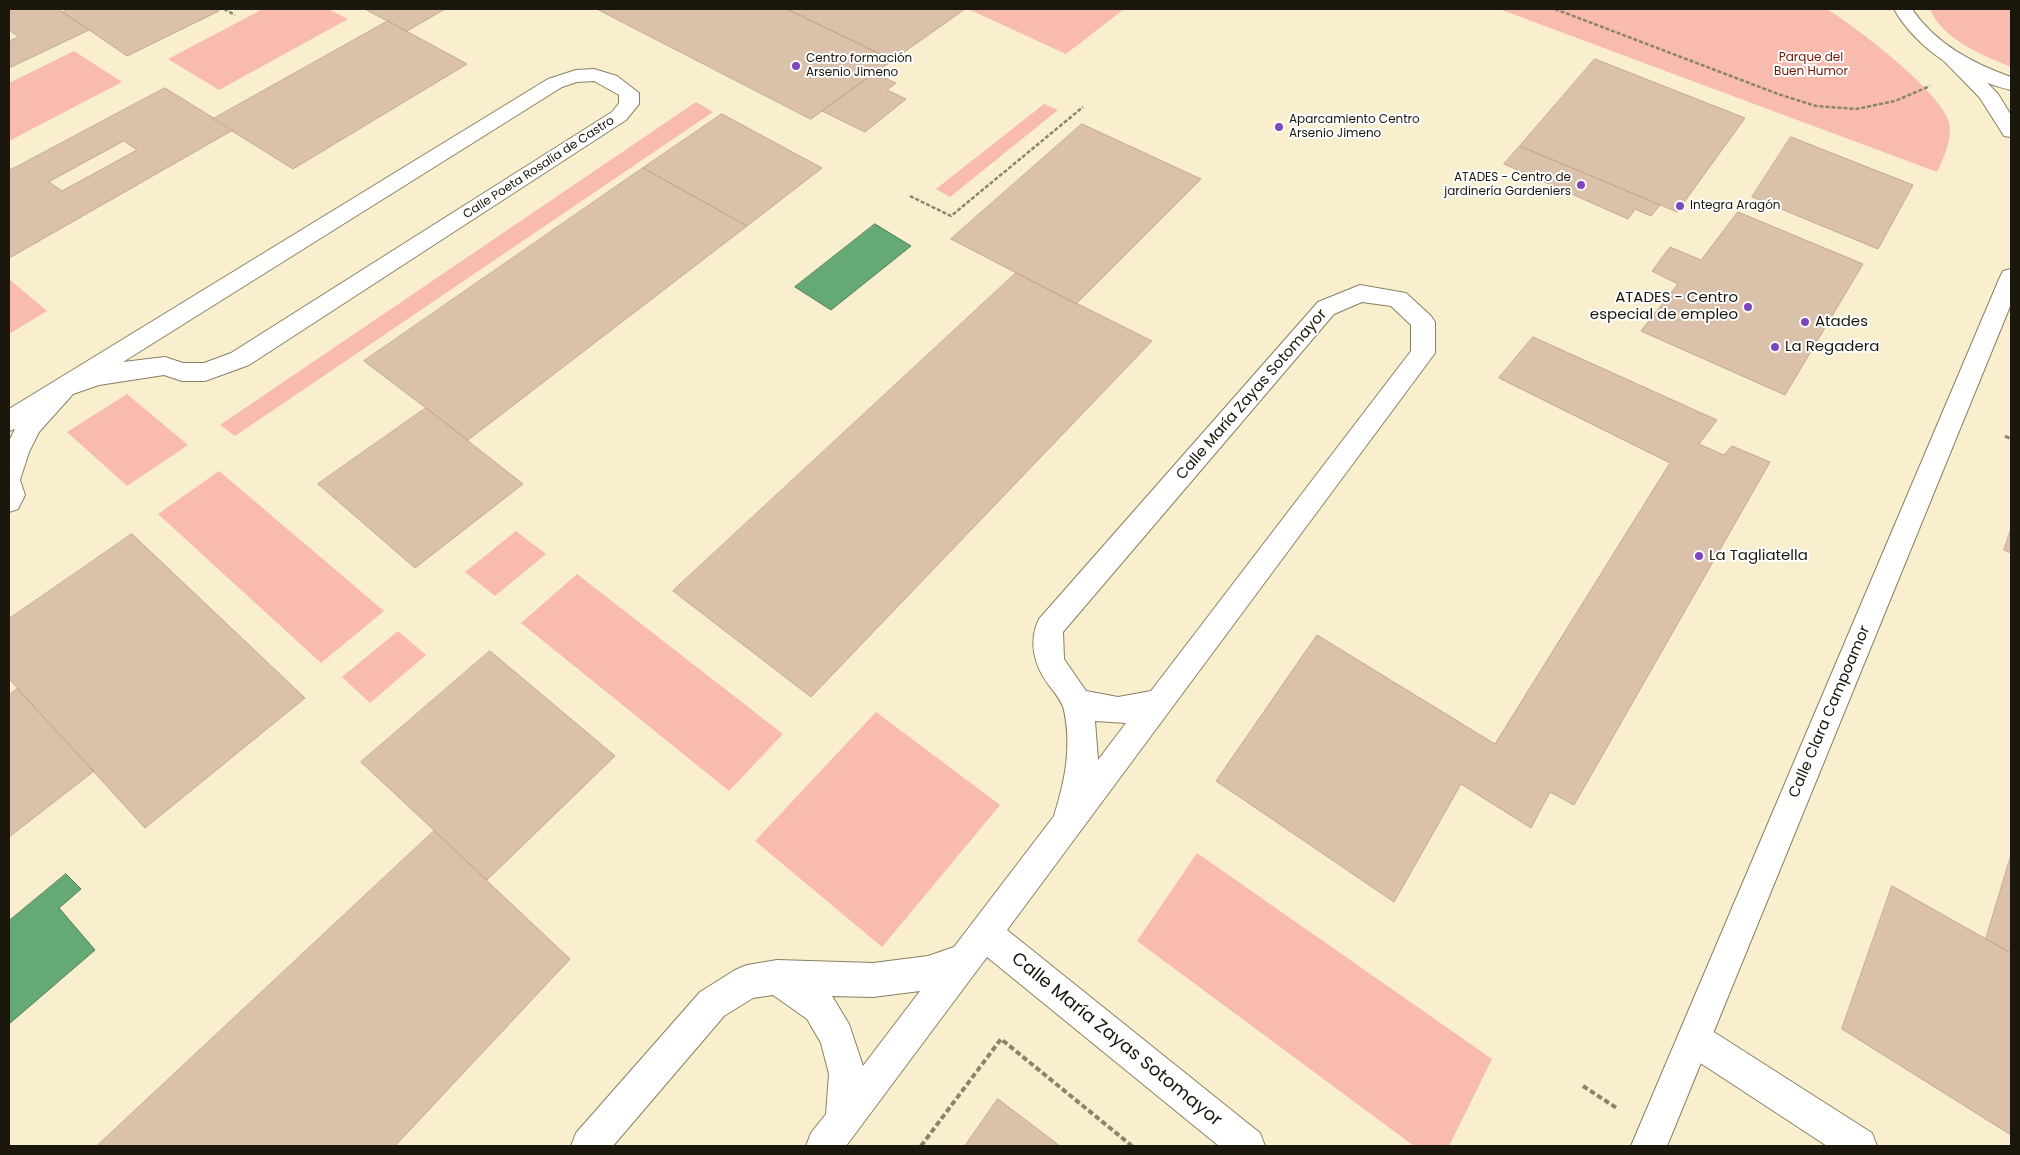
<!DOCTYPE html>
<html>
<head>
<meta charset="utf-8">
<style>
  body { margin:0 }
  #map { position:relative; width:2020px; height:1155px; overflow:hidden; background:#f9efce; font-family:Poppins,sans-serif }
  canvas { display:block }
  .frame { position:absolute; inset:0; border:10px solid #1b170c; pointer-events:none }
</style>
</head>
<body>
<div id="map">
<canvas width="2020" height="1155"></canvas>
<div class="frame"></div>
</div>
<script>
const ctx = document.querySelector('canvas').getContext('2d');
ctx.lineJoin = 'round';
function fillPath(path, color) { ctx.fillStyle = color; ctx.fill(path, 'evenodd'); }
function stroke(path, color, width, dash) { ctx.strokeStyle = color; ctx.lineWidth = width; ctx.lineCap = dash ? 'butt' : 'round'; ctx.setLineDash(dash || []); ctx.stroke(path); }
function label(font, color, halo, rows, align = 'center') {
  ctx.font = font + ' Poppins,sans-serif'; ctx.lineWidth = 4; ctx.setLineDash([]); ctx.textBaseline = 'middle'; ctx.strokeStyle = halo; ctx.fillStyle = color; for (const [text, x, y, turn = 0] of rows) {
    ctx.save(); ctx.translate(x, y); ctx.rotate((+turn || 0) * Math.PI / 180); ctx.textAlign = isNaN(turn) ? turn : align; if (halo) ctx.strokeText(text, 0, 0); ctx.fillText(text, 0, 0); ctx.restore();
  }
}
fillPath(new Path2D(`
  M263,9h65l20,10 -129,71 -51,-31z
  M968,9h156l-58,45z
  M1499,9h328c30,19 105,76 120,108 8,16 -3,41 -10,55z
  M1930,9h81v58c-29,-12 -68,-27 -81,-58z
  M74,51l48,31 -113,59v-58z
  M696,102l17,10 -478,324 -15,-11z
  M1044,104l14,6 -108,87 -14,-8z
  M9,279l38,32 -38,23z
  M127,394l61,51 -61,41 -60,-54z
  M219,471l165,140 -63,52 -163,-149z
  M516,531l30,23 -51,42 -30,-24z
  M577,574l206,160 -54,57 -208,-168z
  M398,631l28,24 -56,48 -28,-26z
  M876,712l124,93 -118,142 -127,-106z
  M1197,853l295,206 -43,87h-35l-277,-205z`), '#f9bbae');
const water = new Path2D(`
  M875,224l36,22 -80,64 -36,-23z
  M66,874l15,15 -22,19 36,42 -86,74v-103z`);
fillPath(water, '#64a976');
stroke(water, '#4e7d56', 1);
const building = new Path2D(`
  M9,9h49l31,21 -80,38v-27l10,-4 -10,-7z
  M69,9h146l4,2 -92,45 -64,-44z
  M365,9h80l-38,22z
  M597,9h190l106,51 -82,59z
  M787,9h178l-72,51z
  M388,21l79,43 -174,105 -80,-50z
  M1595,59l150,59 -68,94 -157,-66z
  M874,73l22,10 -9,7 19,9 -41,33 -43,-21z
  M165,88l68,42 -222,127 -2,-2v-84zM124,141l13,9 -75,41 -13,-9z
  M722,114l100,54 -75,58 -104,-58z
  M1082,124l119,55 -125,125 -125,-65z
  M1791,137l122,48 -35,64 -126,-52z
  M1520,146l140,59 -9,11 -16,-7 -7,10 -124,-55z
  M643,168l104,58 -279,214 -104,-79z
  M1738,212l125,52 -78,131 -144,-64 37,-47 -26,-13 18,-24 31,13z
  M1016,273l136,68 -341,356 -138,-106z
  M1533,337l184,83 -18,24 25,11 8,-9 38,16 -196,343 -24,-13 -19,36 -70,-44 -67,118 -178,-121 101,-146 178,109 175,-281 -171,-85z
  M426,408l97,76 -108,84 -97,-84z
  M2011,529v24l-7,-3z
  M132,534l173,164 -160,130 -136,-149v-60z
  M490,651l125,105 -128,124 -126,-118z
  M17,689l77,82 -85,66v-142z
  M434,831l136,128 -175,187h-298z
  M2011,855v98l-25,-14z
  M1892,886l119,67v182l-169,-106z
  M998,1099l62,47h-95z`);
fillPath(building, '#dcc1aa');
stroke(building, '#c3a892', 1);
const service = new Path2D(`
  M594,69l23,7 22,17v11l-13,16 -377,245 -44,16h-23l-18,-6 -65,10 -26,9 -34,38 -10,20 -9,28 5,15 -7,14 -9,3v-71l6,-12 -6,2v-22l539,-330 28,-9zM594,81l25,14v8l-7,9 -381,241 -27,10h-21l-18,-6 -42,5 439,-275 15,-5z
  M1360,285l46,8 25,23 4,6v31l-428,577 253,203 5,13h-46l-232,-189 -141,189h-40l5,-13 15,-19 3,-40 -8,-31 -14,-24 -34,-24 -20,3 -29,18 -111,130h-42l5,-13 124,-141 35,-22 12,-5 30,-5 96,3 55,-7 26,-9 100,-131c11,-36 18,-68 10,-106 -2,-9 -10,-18 -16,-26 -14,-19 -20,-43 -9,-65l279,-317zM1362,302l29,4 20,19v26l-260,340 -33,6 -32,-6 -22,-32 -1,-27 271,-318zM1095,721l31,2 -28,37zM920,991l-57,75 -14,-42 -17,-28 41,1z
  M1694,1022l12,5 166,106 5,13h-50l-145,-95 -5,-12 5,-12z`);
const minor = new Path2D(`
  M1951,51l7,2 40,41 13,21v22l-7,-1 -24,-38 -36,-37 -3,-4 3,-4z
  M2011,269v35l-344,842h-36l369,-869 3,-6z`);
const primary = new Path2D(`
  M1894,9h18c24,35 60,54 99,68v13c-45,-10 -94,-40 -117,-81z`);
stroke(service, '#898062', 2);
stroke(minor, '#898062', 2);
stroke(primary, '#898062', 2);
stroke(new Path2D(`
  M224,9l11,6
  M1555,9l223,85 38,12 40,3 39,-8 35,-15
  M910,196l41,20 132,-109`), '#8a836d', 2.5, [4, 2]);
stroke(new Path2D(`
  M2005,436l6,3`), '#8a836d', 3, [5, 2.5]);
stroke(new Path2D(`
  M1583,1086l35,23
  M921,1146l80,-107 131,107`), '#8a836d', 4, [5.5, 3]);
fillPath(service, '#fff');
fillPath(minor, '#fff');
fillPath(primary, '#fff');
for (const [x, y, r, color] of [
  [796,66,5,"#7e47bd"],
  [1279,127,5,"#7e47bd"],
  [1581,185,5,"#7e47bd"],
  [1680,206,5,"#7e47bd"],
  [1748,307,5,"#7e47bd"],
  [1805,322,5,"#7e47bd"],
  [1775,347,5,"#7e47bd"],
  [1699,556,5,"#7e47bd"]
]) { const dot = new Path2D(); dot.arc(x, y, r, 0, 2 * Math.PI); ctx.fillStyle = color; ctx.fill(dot); stroke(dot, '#fff', 2); }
label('12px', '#741404', '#fff', [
  ["Parque del",1811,58],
  ["Buen Humor",1811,72]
]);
label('12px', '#1b170c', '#fff', [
  ["Centro formación",806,59],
  ["Arsenio Jimeno",806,73],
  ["Aparcamiento Centro",1289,120],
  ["Arsenio Jimeno",1289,134],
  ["ATADES - Centro de",1571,178,"right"],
  ["jardinería Gardeniers",1571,192,"right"],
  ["Integra Aragón",1690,206]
], 'left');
label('12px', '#1b170c', '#fff', [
  ["Calle Poeta Rosalía de Castro",539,168,-33]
]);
label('15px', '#1b170c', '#fff', [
  ["ATADES - Centro",1738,298,"right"],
  ["especial de empleo",1738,315,"right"],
  ["Atades",1815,322],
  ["La Regadera",1785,347],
  ["La Tagliatella",1709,556]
], 'left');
label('15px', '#1b170c', '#fff', [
  ["Calle María Zayas Sotomayor",1252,395,-49],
  ["Calle Clara Campoamor",1830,712,-67]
]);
label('18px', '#1b170c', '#fff', [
  ["Calle María Zayas Sotomayor",1116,1040,39]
]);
</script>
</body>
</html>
